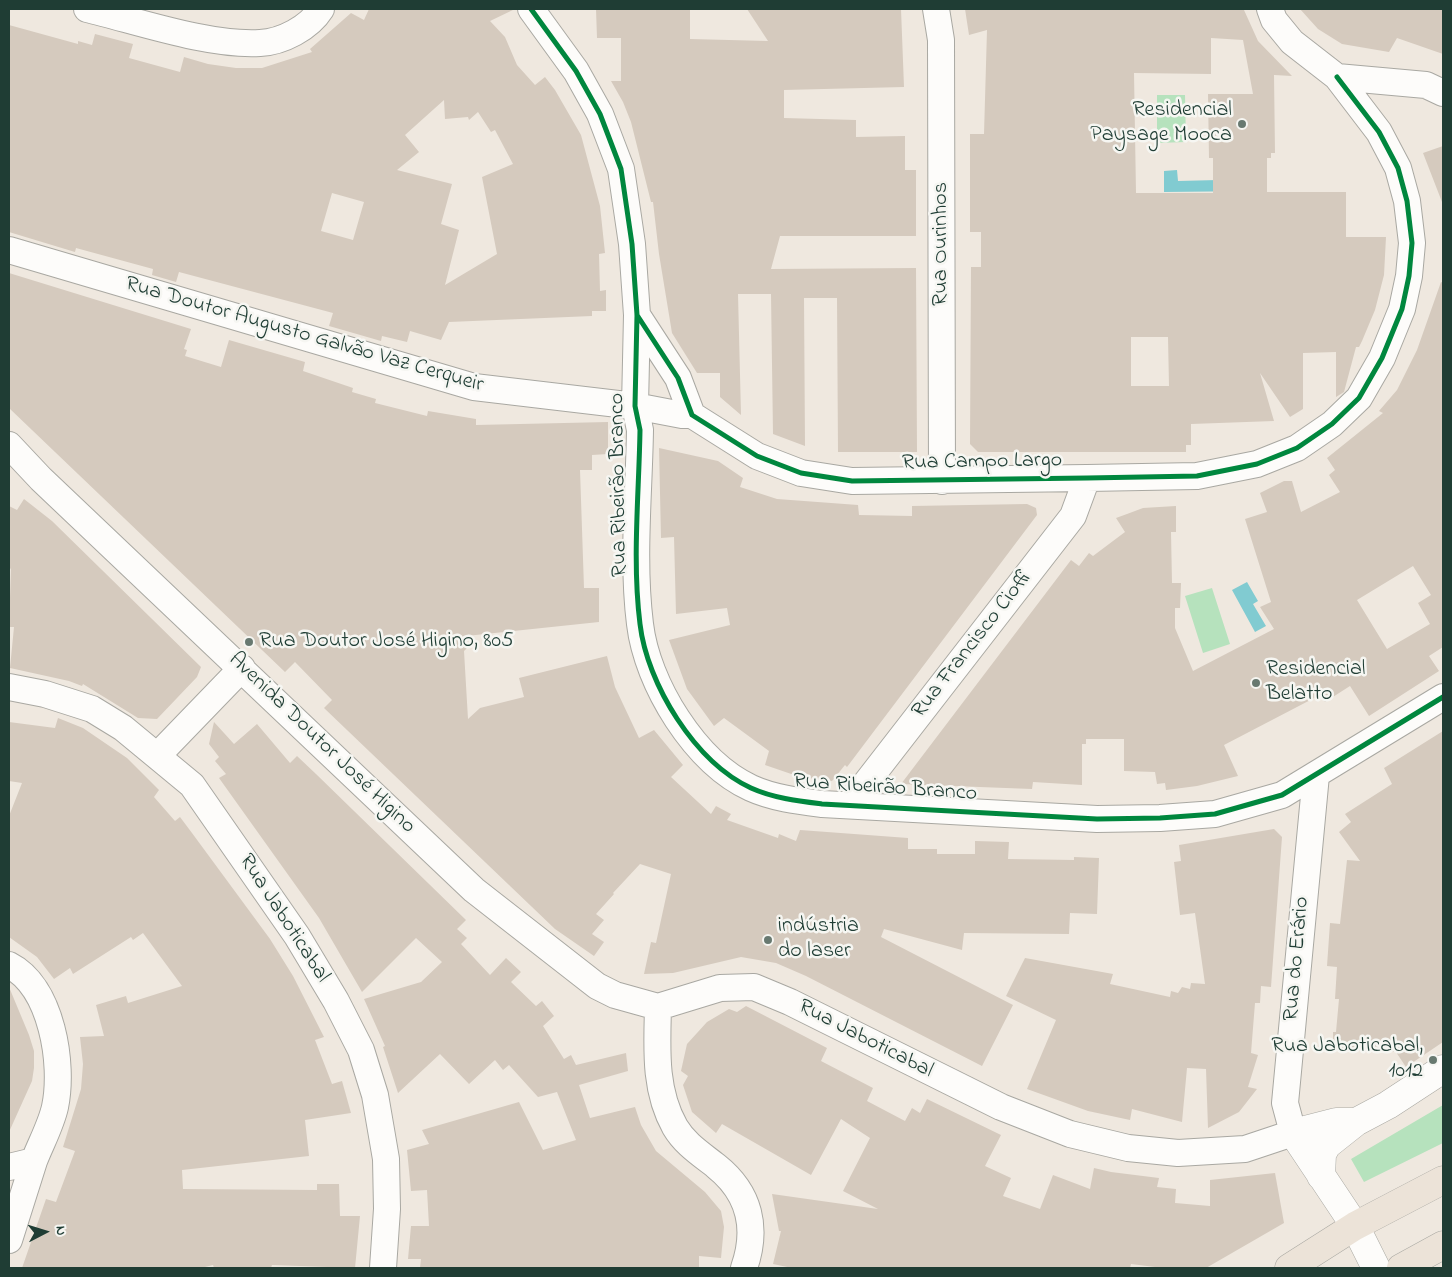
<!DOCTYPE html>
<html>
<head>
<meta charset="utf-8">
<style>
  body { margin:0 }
  #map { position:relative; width:1452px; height:1277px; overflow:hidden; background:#efe8df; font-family:"Indie Flower",sans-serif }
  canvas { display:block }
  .frame { position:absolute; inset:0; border:10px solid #1f3d34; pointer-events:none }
  .north { position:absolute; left:20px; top:1207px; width:50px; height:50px; -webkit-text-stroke:4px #f6f6f2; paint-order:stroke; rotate:85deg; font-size:14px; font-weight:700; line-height:20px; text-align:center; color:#1f3d34 }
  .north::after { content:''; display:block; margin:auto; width:18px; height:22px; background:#1f3d34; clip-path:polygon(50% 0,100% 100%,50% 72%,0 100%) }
</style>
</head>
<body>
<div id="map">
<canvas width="1452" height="1277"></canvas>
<div class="frame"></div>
<div class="north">N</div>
</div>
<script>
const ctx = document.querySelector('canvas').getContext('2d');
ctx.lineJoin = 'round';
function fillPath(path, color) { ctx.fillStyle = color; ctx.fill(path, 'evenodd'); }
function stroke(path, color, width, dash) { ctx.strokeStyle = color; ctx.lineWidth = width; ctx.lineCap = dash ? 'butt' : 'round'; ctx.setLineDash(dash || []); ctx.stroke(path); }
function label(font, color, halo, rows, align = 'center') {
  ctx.font = font + ' "Indie Flower",sans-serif'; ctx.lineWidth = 5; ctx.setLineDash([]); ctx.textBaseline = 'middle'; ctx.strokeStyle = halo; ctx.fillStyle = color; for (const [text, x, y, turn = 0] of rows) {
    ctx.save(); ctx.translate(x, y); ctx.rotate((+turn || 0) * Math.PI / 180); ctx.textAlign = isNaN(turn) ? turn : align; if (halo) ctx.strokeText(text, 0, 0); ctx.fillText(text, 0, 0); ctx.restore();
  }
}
fillPath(new Path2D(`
  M1157,95h28l1,47 -29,1z
  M1212,588l18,56 -27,9 -18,-57z
  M1443,1105v38l-79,39 -13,-23z`), '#b6e2bd');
fillPath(new Path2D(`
  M1177,170l1,11 80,-2v12l-94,1v-21z
  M1247,582l11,19 -5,3 13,22 -11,6 -23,-42z`), '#81cbd1');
fillPath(new Path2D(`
  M369,9h146l-25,12 15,16 12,28 18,20 10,-8 10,13 26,45 19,71 5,47 -6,1 1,37 6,-1v21h-14v5l-143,6 -8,18 -31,-9 -3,11 -25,-6 -1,5 -52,-15 4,-13 -154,-41 -3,10 -24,-7 1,-6 -77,-21 -1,4 -66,-20v-207l69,19v-3l14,4 3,-11 38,10 -4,14 51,14 4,-15 24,7 28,4h26l50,-16 -2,-3 41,-36 13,7zM444,100l1,19 23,-2 1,3 9,-8 13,20 4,-2 18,34 -31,13 15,77 -52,31 14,-55 -18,-6 11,-40 -55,-14 22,-18 -14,-17zM332,193l32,9 -11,38 -32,-9z
  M596,9h94v30l78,2 -21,-32h154l3,78 -120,3v28l72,2v17l49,-1v34h11v66h-136l-9,33 145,-1 1,184h-79l-1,-154h-33l1,148 -32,-12 -2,-140h-33l3,121 -21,-18v-24h-23l-25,-40 -13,-79 -6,-52h-2l-20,-80 -8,-20 -12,-21h10v-43h-24z
  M965,9l279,1 14,31 34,35 -18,-1 1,78h-4v5h-4v34h79v45h40l-2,38 -9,35 -13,31 -3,6h-3l-12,45 -8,5v-45l-33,1v56l-13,8 -30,-44 14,48 -83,3v21h-5v7h-208l-8,-8 1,-177h10v-35h-11v-98h14l3,-104 -18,5zM1211,38l32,2 10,54h-45l1,64h4v35h-77l-2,-120 77,1zM1131,337h37l1,49h-38z
  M1300,9h143v45l-46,-16 -8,14 -47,-8 -24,-15z
  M1443,146v56h-1l-19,-49z
  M9,273l182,56 -7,20 3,1 -2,6 36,11 8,-27 76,22 -2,9 50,17 -1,4 24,7 -1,4 52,13 1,-5 48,8v6l132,-3v32l-16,1v15h-12l4,118h15v34l-133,14 1,12 -3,3 4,68 12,-11 44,-11 -5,-19 88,-22 8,31 24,51 15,-8 29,35 -12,12 40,37 5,-8 15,8 -4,6 51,18 1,-4 17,7 4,-11 108,8v11h29v5h38v-13l34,1 -1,17 66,1v-3l25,1 -2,56 -27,-1 -1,21 -105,-1 -2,17 -78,-21 -3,8 132,68 -31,61 -176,-90 -30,-13 -35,-6 -68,16 -29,1 7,-32 5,1 15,-69 -31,-10 -27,29 1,1 -18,20 8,6 -12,14 12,8 -10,14 -39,-27 -231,-221 8,-8 -37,-38 -10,10 -276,-264z
  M1441,282l2,1v364l-14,9 10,15 -70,45 -19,-30 -25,16 -5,-7 -96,50 14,31 -41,10 -31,4 -1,-7 -8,1 -2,-12 -31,-1v-32h-38v5h-4v41l-49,-3 -1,7 -131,-5 170,-224 8,6 10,-13 4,3 32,-24 -9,-14 11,-4 16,-6 33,-2v26h-5l1,51h9l-1,25h-5v20l18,43 81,-42 -14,-22 11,-5 -26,-83 22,-7 -7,-19 24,-12h8l9,31 39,-20 -11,-17 6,-5 -8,-12 56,-45 -4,-2 18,-21 20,-40zM1413,566l18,29 -13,8 12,21 -43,25 -30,-49z
  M659,448l59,13 25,17 -3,9 37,12 81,6 1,10 53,1v-10l115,-2 9,4 1,7 -190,252 -2,-2 -13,16 -32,-4 -35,-12 4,-14 -45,-33 -10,8 -27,-37 -18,-49 61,-15 -3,-17 -51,6 -2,-77 -13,1z
  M24,499l28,22 149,146 -4,10 -40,42 -19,-1 -55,-34 -1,2 -13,-5 -59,-13 4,-41h-5l2,-59 -2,3v-65l8,4z
  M58,718l25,10 44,30 32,32 -5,7 21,24 5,-4 12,16 78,106 23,37 31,61 -9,3 17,44 10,-3 9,32 -46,7 4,36 -127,14 1,19 134,1v-6h22l1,32h20l-5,52 -83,-3 -1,3h-57l-1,-3 -12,3h-179l24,-69 10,3 19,-51 -12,-4 18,-58 2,-25 -3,-27 24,-1 -8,-31 30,-9 2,7 54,-17 -39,-53 -10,7 -2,-3 -58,37 -3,-6 -16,11 -17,-22 -28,-20v-121l13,-33 -13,-2v-59l46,6z
  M214,722l20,22 23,-20 33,39 7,-7 19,18 150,146 -9,9 10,9 -6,6 29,31 16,-17 15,14 -10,10 25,24 6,-5 12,15 -11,10 21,33 7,-4 5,10 50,-12 2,18 -49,14 11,33 45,-11 6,18 15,26 49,41 16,19 3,16 -3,31 -22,-2v11l-4,1h-275l1,-9h-13l3,-33h18l-2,-36 -16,1 -4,-41 22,-6 -7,-14 97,-28 24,48 33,-10 -19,-48 -19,5 -29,-32 -6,5 -8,-10 -26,24 -29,-30 -42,39 -15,-46 2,-1 -21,-47 57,-17 21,-20 -26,-24 -54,54 -43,-74 -100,-140 7,-4 -11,-13 4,-4 -10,-13z
  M1443,731v311l-37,25 -10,-15 -63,-3v-17h3l3,-33h-4l2,-32 -10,-1 3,-43 10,1 7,-64 13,1 -21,-29 12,-10 -6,-8 47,-30 -8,-16z
  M1274,829l8,8 -11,150 -10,-1 -1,17h-5l-4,50 7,2 -10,32 9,2 -18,23 -31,16 -2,-59 -19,-1 -5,54 -50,-13 -2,11 -42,-9 -61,-22 29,-69 -50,-24 19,-38 88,16 -3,10 60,13 1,-6 7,2 4,-6 8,2 1,-6 14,1 -10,-71 -15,2 -6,-53 7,-1 -2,-16z
  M9,987l20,48 5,16v17l-2,13 -23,51z
  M746,1006l81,42 -6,13 52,27 -6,13 38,20 7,-13 8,5 7,-14 74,36 -16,31 26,12 -8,18 37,13 13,-34 37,14 4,-21 17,4 48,6 -2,9 19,2 -1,14 35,3v-26l65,-7 9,50 -78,45h-43l-32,-4 -1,4h-338l-19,-4 8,-33h-2l-7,-37 106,15 -35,-18 27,-53 -29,-19 -30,56 -89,-51 -6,9 -24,-21 -9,-27 5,-9 -7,-5 6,-27 20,-22 22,-13 8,3z`), '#d5cabe');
const minor = new Path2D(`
  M87,9c50,12 122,37 173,34 22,-1 49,-15 61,-34
  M531,9l45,62 24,43 21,55 11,75 5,71 -2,91 5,24c-1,64 -8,130 0,194 7,60 55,138 111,164 22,10 47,13 71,16l275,15 63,-1 55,-4 67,-19 161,-98
  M936,9l5,31 1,441
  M1270,9l4,11 18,22 45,35 89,8 17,8
  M9,250l465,137 161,19 47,9h10
  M637,315l41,63 14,37 65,41 44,17 51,8 235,-3 110,-2 60,-12 40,-16 35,-24 27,-26 23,-40 20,-49 7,-33 3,-33 -5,-42 -9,-33 -19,-36 -42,-55
  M9,445l32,34 433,411 123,96 18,9 43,12
  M9,687l36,7 47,15 31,19 69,57 105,151 39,65 25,49 14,45 11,64 1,50 -4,59
  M157,756l85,-88
  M849,805l224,-289 14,-38
  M9,965c43,22 55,99 46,142 -4,18 -14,36 -21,54l-25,6
  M658,1007l62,-19 34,-1 36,15 211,105 69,27 58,14 50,5 67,-4 48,-16 -8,-30 31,-328
  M658,1007c-1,41 -4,83 17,120 10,17 26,27 41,39 34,27 42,62 28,102
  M9,1240l25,-79`);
const tertiary = new Path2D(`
  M1356,1122h-20l-43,11 62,93 21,42
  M1321,1176l1,-22 5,-9 29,-23 32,-17 55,-36`);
const trunk = new Path2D(`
  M1289,1268l66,-42 88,-46
  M1401,1268l42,-23`);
stroke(minor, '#a9a8a2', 28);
stroke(tertiary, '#a9a8a2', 29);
stroke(trunk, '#a9a8a2', 29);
stroke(minor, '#fdfcfa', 26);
stroke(tertiary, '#fdfcfa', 28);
stroke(trunk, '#ece3d8', 28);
stroke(new Path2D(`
  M531,9l45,62 24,43 21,55 11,75 5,71 -2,91 5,24c-1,64 -8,130 0,194 7,60 55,138 111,164 22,10 47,13 71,16l275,15 63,-1 55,-4 67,-19 161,-98
  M637,315l41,63 14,37 65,41 44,17 51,8 235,-3 110,-2 60,-12 40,-16 35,-24 27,-26 23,-40 20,-49 7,-33 3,-33 -5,-42 -9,-33 -19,-36 -42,-55`), '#00873e', 5);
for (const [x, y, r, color] of [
  [1242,124,5,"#687970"],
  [249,642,5,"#687970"],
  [1256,683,5,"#687970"],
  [768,940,5,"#687970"],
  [1433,1060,5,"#687970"]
]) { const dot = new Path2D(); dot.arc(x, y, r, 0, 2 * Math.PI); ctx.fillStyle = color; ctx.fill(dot); stroke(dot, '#f6f6f2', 2); }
label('22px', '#1f3d34', '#f6f6f2', [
  ["Residencial",1232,111,"right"],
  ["Paysage Mooca",1232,136,"right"],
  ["Rua Doutor José Higino, 805",259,642],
  ["Residencial",1266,670],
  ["Belatto",1266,695],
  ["indústria",778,927],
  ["do laser",778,952],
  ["Rua Jaboticabal,",1423,1047,"right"],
  ["1012",1423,1072,"right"]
], 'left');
label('22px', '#1f3d34', '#f6f6f2', [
  ["Rua Ourinhos",942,244,-90],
  ["Rua Doutor Augusto Galvão Vaz Cerqueir",304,336,16],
  ["Rua Campo Largo",982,463,-1],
  ["Rua Ribeirão Branco",620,485,-91],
  ["Rua Francisco Cioffi",973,645,-52],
  ["Avenida Doutor José Higino",321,744,44],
  ["Rua Ribeirão Branco",885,789,4],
  ["Rua Jaboticabal",283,919,57],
  ["Rua do Erário",1298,959,-85],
  ["Rua Jaboticabal",865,1040,27]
]);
</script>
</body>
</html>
